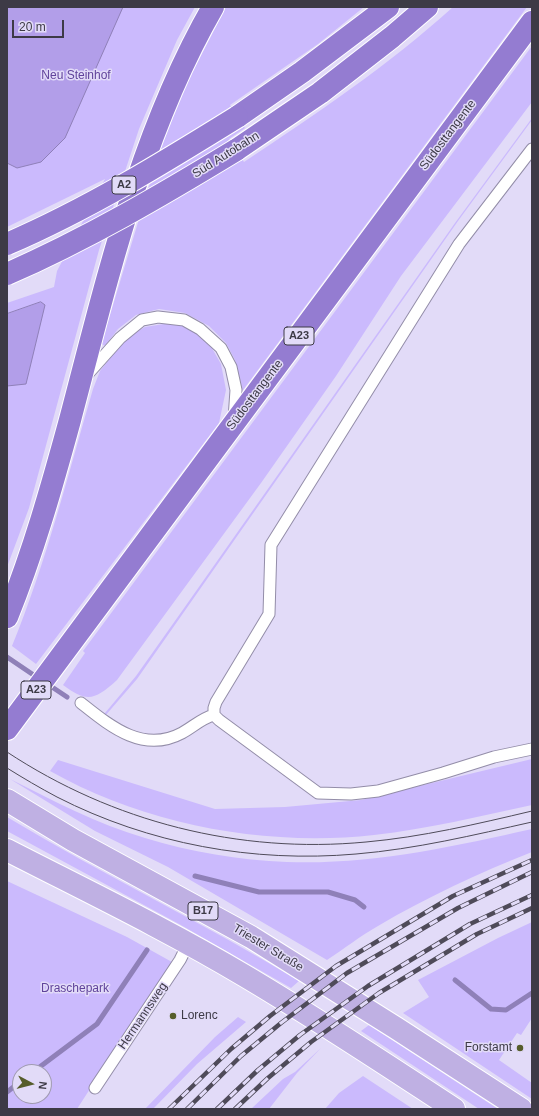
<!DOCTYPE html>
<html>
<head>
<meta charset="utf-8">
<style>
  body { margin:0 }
  #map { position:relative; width:539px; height:1116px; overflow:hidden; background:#e2dbf8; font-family:Arial,sans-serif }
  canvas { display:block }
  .frame { position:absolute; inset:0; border:8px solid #3d3a46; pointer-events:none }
  .north { position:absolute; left:12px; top:1064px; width:40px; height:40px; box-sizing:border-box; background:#e2dbf8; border:1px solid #a09bb1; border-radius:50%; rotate:97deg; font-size:11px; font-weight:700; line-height:16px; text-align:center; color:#3d3a46 }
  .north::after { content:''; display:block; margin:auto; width:14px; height:18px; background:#565d2b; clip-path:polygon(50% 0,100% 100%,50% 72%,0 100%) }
  .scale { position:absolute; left:12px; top:20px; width:52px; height:18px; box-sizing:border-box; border:2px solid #3d3a46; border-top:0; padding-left:5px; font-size:12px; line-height:14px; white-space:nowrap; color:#3d3a46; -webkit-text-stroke:3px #e2dbf8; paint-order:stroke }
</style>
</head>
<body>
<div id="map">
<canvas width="539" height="1116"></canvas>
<div class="frame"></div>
<div class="north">N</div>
<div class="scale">20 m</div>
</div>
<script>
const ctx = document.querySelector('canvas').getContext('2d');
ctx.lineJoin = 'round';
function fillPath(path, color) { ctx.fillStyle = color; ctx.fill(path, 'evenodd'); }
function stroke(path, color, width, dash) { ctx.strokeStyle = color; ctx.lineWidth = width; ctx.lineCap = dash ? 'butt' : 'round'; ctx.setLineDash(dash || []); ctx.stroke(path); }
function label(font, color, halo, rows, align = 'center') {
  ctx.font = font + ' Arial,sans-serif'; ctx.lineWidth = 3; ctx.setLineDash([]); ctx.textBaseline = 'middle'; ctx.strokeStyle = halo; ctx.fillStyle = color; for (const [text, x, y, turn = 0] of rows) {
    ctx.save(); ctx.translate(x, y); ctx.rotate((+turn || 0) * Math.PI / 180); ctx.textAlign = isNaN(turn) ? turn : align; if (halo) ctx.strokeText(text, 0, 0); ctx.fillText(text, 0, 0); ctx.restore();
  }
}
fillPath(new Path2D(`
  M7,7h188l-18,33 -38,89 -40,121 -70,258 -22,59v-264l47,-16 3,-16 48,-92 -98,48z
  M226,7h138l-46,37 -88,61 15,23 -16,11 15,23c72,-48 145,-97 209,-155h74l-284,383 -2,-1 -6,-29 -9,-17 -17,-17 -24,-13 -26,-4 -23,6 -18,14 -13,17 -3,-2 4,-16 54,-178 27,-67z
  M532,46v56l-131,174 -65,100 -75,107 -144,197c-22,20 -30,23 -54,5l22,-32 -2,-2z
  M532,118v2l-74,101 -321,458 -32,37v-3l31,-37 46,-65 273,-388z
  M170,323l22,5 17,15 12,21 5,26 -7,33 -183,241 -24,-18c34,-83 56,-171 81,-257l7,-18 26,-33 19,-11z
  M532,759v46c-52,11 -104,24 -158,30 -109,12 -228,-10 -324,-64l8,-11 157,49 70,-2 76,-7z
  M10,779c44,22 87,45 135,59 46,14 94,22 142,24 83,3 165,-15 245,-33v23c-53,21 -105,45 -154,74 -18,10 -34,23 -51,34l-159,-93 -73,-36z
  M7,817c96,58 197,106 292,164l-8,7 -112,-64 -172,-93z
  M7,881l120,56 45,25 -95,147h-70zM20,1072h24v24h-24z
  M532,922v96l-11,17 -4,-2 -18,27 33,23v16l-129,-86 26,-16 -11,-17 80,-42z
  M238,1017l8,5 -49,42 -44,45h-8l70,-72z
  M369,1025l129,84h-19l-118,-78z
  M321,1048l-24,25 -28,36h-18l32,-30 12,-7z
  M363,1076l50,33h-88l14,-16z`), '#cbbafd');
const water = new Path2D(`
  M7,7h116l-58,131 -24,24 -24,6 -10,-5z
  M41,302l4,3 -19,79 -19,2v-72z`);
fillPath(water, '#b29ee9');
stroke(water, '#8f80b8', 1);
stroke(new Path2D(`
  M7,657l31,21
  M46,683l21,14
  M195,876l64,16h69l27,8 9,7
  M455,980l36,29 15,1 26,-17
  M33,1072l64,-48 50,-74
  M7,1092l13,-10`), '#8f80b8', 5);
const service = new Path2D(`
  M532,149l-73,95 -188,301 -2,69 -53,88 -2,6v7l5,5 99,73 33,1 27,-3 65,-18 51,-16 38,-8
  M86,376l34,-38 22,-18 16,-3 26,3 16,9 21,19 10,19 5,23 -2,29
  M81,703c29,23 62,51 101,30 11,-6 20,-15 32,-18
  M95,1088l85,-128 8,-16`);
const primary = new Path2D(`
  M7,800l66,40 178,97 145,91 125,81
  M7,850c80,41 161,80 238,126 71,42 140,88 209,133`);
const motorway = new Path2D(`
  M237,117l65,-45 86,-65
  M236,150l84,-57 72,-56 35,-30
  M7,617c26,-64 45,-131 63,-197 37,-140 70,-286 143,-413
  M7,729l525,-707`);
stroke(service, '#938da8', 13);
stroke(primary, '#fff', 24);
stroke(motorway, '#fff', 24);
stroke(service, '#fff', 11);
stroke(primary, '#bfb0e3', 22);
stroke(motorway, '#947cd1', 22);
stroke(new Path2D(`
  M7,752c106,70 232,102 359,90 56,-5 111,-18 166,-31
  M7,768c16,10 33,20 50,29 92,47 196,66 299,57 60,-5 118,-19 176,-32`), '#4f4b59', 1);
const rail = new Path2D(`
  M169,1109l62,-60 39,-33 66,-50 117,-70 79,-36
  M187,1109l54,-53 40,-33 66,-50 111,-65 74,-36
  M217,1109l41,-39 42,-35 68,-49 102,-62 62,-29
  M235,1109l33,-31 43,-36 68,-49 98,-59 55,-26`);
stroke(rail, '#4f4b59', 4.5);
stroke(rail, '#e2dbf8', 3, [9]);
const motorwayBridge = new Path2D(`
  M7,244c81,-35 156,-81 230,-127
  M7,274c80,-35 155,-79 229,-124`);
stroke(motorwayBridge, '#fff', 24, []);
stroke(motorwayBridge, '#947cd1', 22);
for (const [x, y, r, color] of [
  [173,1016,4,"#565d2b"],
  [520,1048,4,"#565d2b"]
]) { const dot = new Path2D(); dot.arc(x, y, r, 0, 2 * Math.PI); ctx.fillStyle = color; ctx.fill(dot); stroke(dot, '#e2dbf8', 1.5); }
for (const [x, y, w] of [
  [124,185,24],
  [299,336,30],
  [36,690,30],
  [203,911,30]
]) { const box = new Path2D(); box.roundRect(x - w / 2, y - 9, w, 18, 3); ctx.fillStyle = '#e2dbf8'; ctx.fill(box); stroke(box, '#3d3a46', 1); }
label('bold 11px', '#3d3a46', null, [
  ["A2",124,185],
  ["A23",299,336],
  ["A23",36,690],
  ["B17",203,911]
]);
label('12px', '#60439b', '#e2dbf8', [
  ["Neu Steinhof",76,76],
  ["Draschepark",75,989]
]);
label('12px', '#3d3a46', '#e2dbf8', [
  ["Südosttangente",448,135,-53],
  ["Süd Autobahn",226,155,-32],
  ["Südosttangente",255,395,-53],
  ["Triester Straße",268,948,31],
  ["Hermannsweg",143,1016,-56]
]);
label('12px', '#3d3a46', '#e2dbf8', [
  ["Lorenc",181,1016],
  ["Forstamt",512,1048,"right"]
], 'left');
</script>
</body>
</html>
